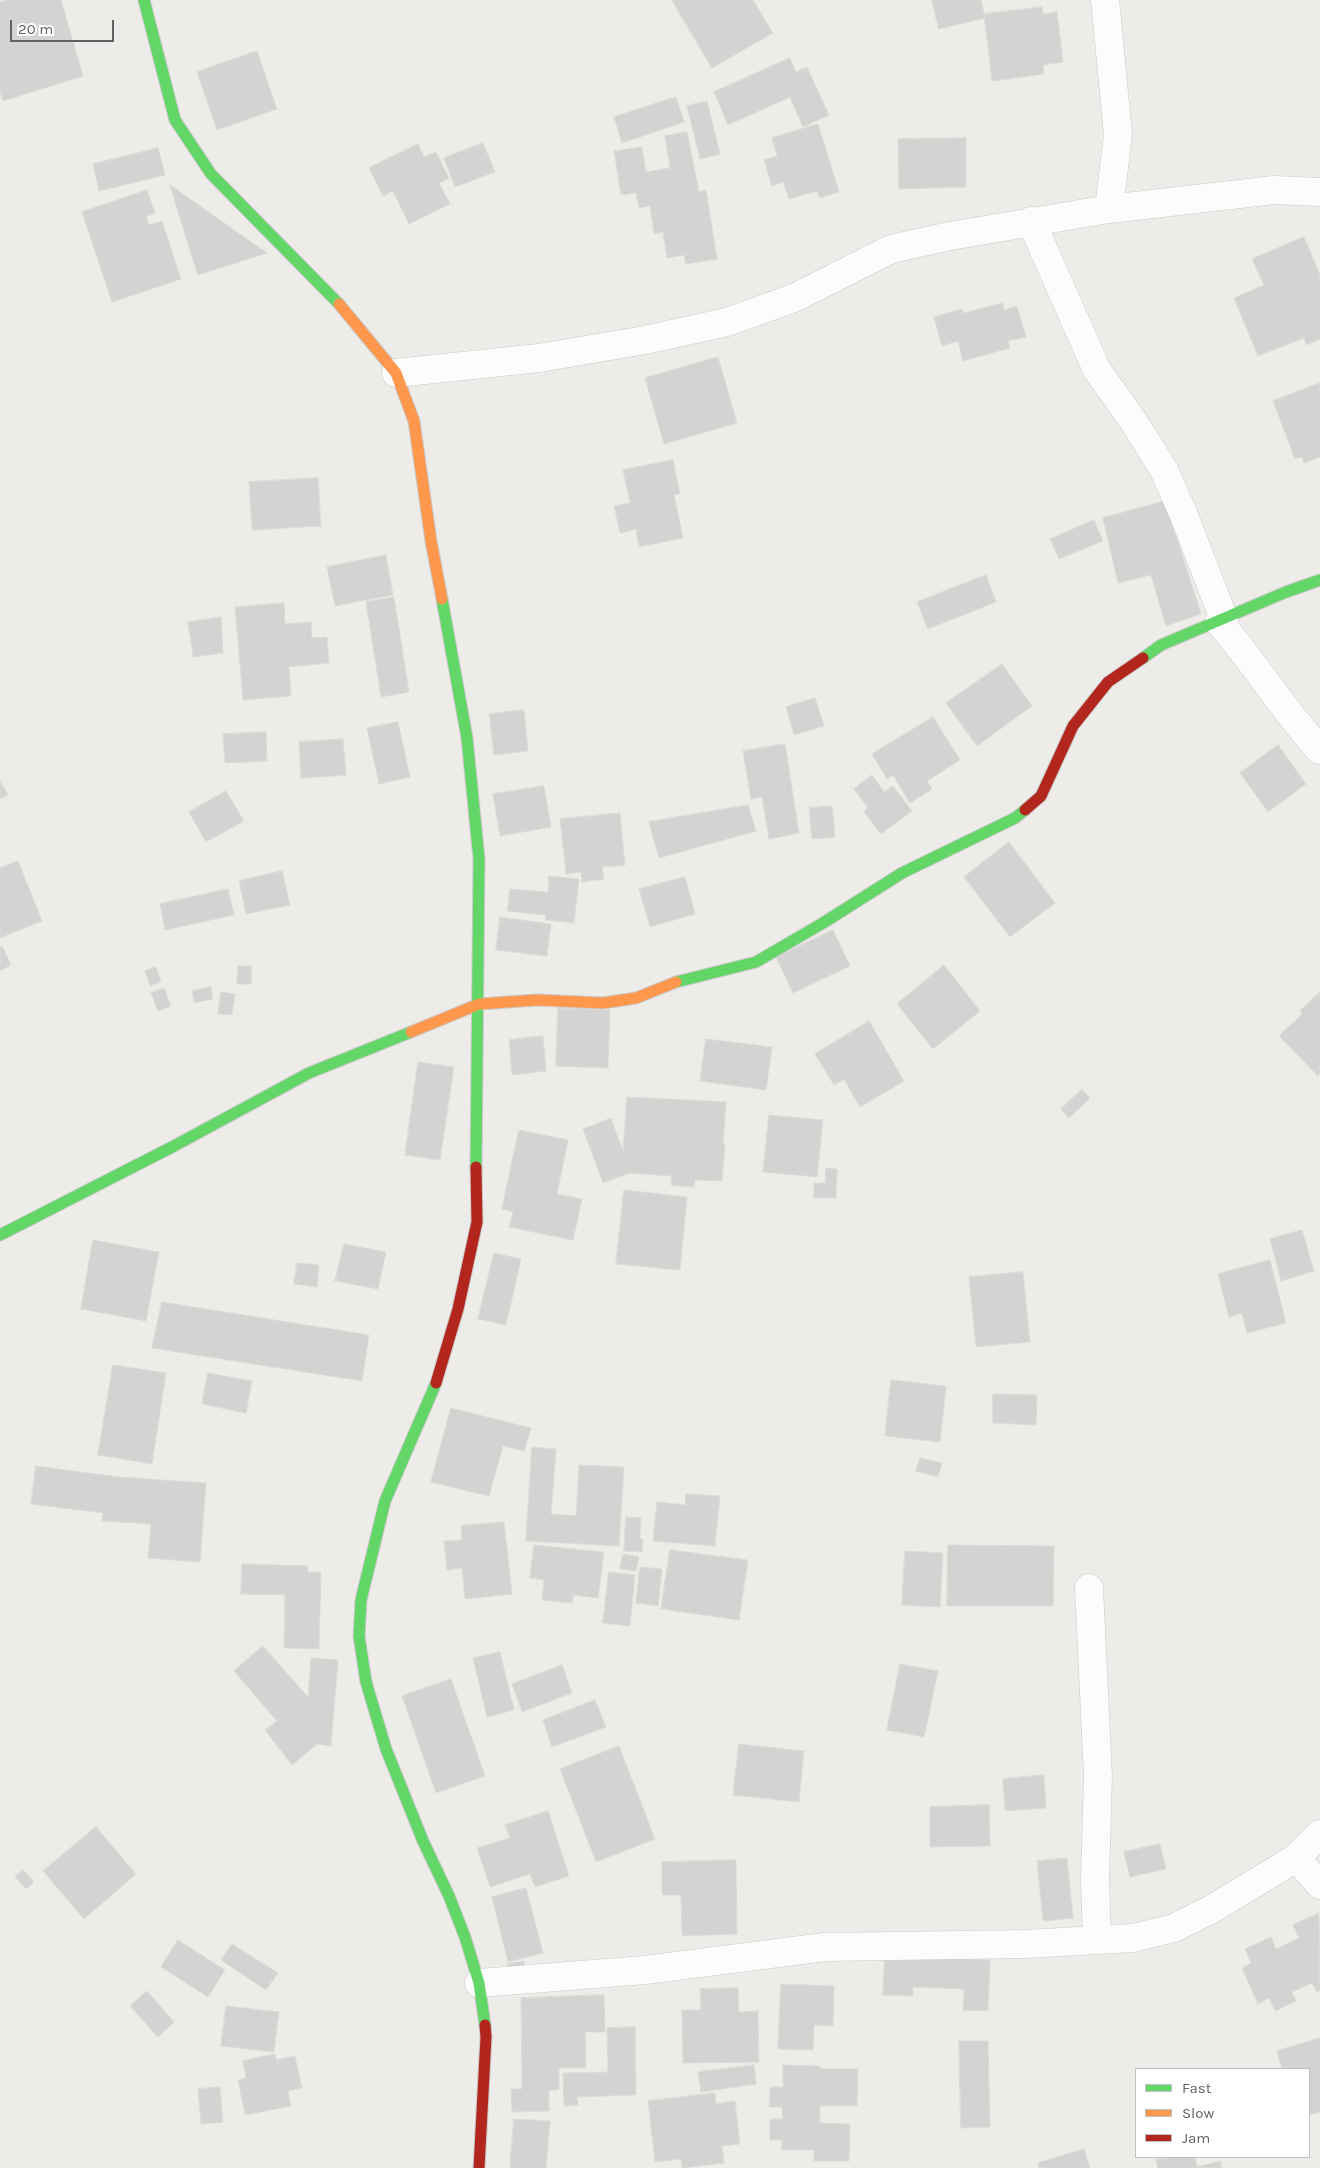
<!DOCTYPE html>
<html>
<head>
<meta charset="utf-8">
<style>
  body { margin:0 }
  #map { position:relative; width:1320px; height:2168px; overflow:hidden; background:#eeece9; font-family:Karla,sans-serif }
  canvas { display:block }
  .legend { position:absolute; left:1135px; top:2068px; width:175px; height:90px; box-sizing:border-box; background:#fff; border:1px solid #bfc1c2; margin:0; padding:6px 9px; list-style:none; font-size:15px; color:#5e6366 }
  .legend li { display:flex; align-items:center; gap:10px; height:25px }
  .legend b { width:25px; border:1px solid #bfc1c2 }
  .scale { position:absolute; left:10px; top:20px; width:104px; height:22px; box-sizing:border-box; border:2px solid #5e6366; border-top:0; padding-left:6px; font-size:15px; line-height:18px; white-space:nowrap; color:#5e6366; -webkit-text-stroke:4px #fff; paint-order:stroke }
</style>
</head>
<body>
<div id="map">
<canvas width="1320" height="2168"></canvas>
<ul class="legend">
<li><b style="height:6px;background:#63d668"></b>Fast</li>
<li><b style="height:6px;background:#ff974d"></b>Slow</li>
<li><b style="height:6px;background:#b3261e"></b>Jam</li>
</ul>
<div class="scale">20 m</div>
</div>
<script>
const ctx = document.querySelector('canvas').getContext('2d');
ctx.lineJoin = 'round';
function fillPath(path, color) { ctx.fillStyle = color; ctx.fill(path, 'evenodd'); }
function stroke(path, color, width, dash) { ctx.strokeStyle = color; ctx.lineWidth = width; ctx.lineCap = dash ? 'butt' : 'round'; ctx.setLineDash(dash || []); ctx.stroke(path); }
const building = new Path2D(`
  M8,0h53l22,76 -80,25 -3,-9v-90z
  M672,0h81l20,33 -61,35z
  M932,0h49l4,18 -46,11z
  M1042,7l1,7 14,-2 6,50 -20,3 1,9 -52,7 -8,-67z
  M257,51l20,58 -60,21 -20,-58z
  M790,58l6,14 11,-5 22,48 -26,12 -13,-30 -62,28 -14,-33z
  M676,97l8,25 -62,21 -8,-26z
  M707,101l13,53 -20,5 -13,-53z
  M818,124l21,68 -19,6 -3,-7 -28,8 -6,-17 -11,4 -8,-26 13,-4 -5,-18z
  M687,132l12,60 7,-2 11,69 -31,5 -2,-9 -17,3 -4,-26 -9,2 -4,-28 -11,2 -3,-15 -15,2 -7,-44 28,-4 4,25 24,-4 -5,-32z
  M966,138v49l-67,2 -1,-50z
  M483,143l12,29 -40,15 -11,-29z
  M418,144l6,13 12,-5 13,26 -10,5 11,21 -41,20 -16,-33 -10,5 -14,-28z
  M158,148l7,27 -66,16 -6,-27z
  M170,185l97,68 -69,22z
  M147,190l8,23 -9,4 3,8 13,-4 19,58 -69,23 -30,-90z
  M1304,237l16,38v64l-14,6 -2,-7 -46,18 -24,-58 30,-13 -12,-26z
  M1003,303l1,7 13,-4 9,31 -18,4 2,7 -47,13 -5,-20 -16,5 -8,-29 28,-8 1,4z
  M718,357l19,66 -73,21 -19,-66z
  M1320,383v74l-16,6 -2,-6 -7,2 -22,-58z
  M673,460l7,34 -6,1 9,43 -44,9 -3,-18 -16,4 -6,-27 16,-3 -7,-33z
  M318,478l3,48 -69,4 -3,-48z
  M1165,501l36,113 -35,12 -15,-51 -33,8 -15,-65z
  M1094,520l9,21 -44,18 -9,-20z
  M386,555l7,40 -58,11 -8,-39z
  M986,575l10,27 -68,27 -11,-27z
  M394,597l15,95 -28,5 -15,-95z
  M284,603l1,21 26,-2 1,16 15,-1 2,26 -40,4 2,29 -48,4 -8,-93z
  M221,617l2,36 -30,4 -5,-35z
  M1002,664l30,42 -55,40 -31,-43z
  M815,698l9,28 -30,9 -8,-28z
  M524,710l4,41 -34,4 -5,-41z
  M933,717l27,43 -33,21 5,8 -22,14 -17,-28 -6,4 -15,-25z
  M398,722l12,55 -31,7 -12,-56z
  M266,732l1,29 -42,2 -2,-29z
  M343,739l3,36 -45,3 -2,-36z
  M785,744l14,89 -30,6 -7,-42 -11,2 -8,-48z
  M1278,745l28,39 -38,28 -28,-39z
  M872,775l12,17 9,-6 19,25 -31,23 -17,-22 4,-4 -14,-19z
  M0,780l8,15 -8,4z
  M544,786l7,41 -51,9 -7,-42z
  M226,791l18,30 -38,21 -17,-30z
  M748,805l8,26 -97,27 -10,-36z
  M832,806l3,31 -23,2 -3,-31z
  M620,813l5,52 -23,2 2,12 -22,3 -1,-10 -15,2 -6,-55z
  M1009,842l46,61 -45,34 -46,-60z
  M18,861l24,60 -42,17v-70z
  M282,871l8,34 -44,9 -7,-33z
  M549,876l30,3 -5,44 -29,-3 1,-5 -39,-4 3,-22 38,3z
  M685,877l10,37 -45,13 -11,-38z
  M228,889l6,26 -69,15 -5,-26z
  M500,917l51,7 -4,32 -51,-6z
  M833,930l17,36 -57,27 -17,-36z
  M2,946l9,19 -11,6v-24z
  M944,965l36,46 -47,38 -36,-45z
  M238,966h14l-1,18h-14z
  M156,967l5,15 -11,4 -5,-15z
  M211,987l2,12 -19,4 -2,-12z
  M164,988l7,18 -13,5 -7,-18z
  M221,992l14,2 -3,21 -14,-1z
  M1320,992v82l-2,2 -39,-40 23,-22 -2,-3z
  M558,1008l52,2 -2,58 -52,-2z
  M869,1021l35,60 -44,26 -16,-28 -10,6 -19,-31z
  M543,1036l3,35 -34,4 -3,-35z
  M706,1039l66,8 -6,43 -66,-9z
  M418,1062l36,5 -14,93 -35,-5z
  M1082,1089l8,9 -21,20 -8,-9z
  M627,1097l99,5 -3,42h2l-3,37 -27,-1 -1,7 -23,-2 1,-9 -43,-3 -26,10 -20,-54 28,-11 12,33z
  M769,1115l54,5 -6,57 -54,-5z
  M519,1130l49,10 -11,54 25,5 -9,41 -64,-13 4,-15 -11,-3z
  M826,1168l11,1 -1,29h-22v-15h11z
  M624,1190l63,7 -7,73 -64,-6z
  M1302,1230l12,41 -33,10 -11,-42z
  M93,1240l66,12 -13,69 -65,-12z
  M344,1244l42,8 -8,37 -43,-8z
  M494,1253l27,6 -15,66 -28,-6z
  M1270,1260l16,63 -39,10 -5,-20 -13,4 -11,-43z
  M297,1263l22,2 -2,22 -23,-3z
  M1023,1272l7,70 -54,5 -7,-70z
  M162,1302l207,33 -7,46 -210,-33z
  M113,1365l53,8 -14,91 -54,-9z
  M208,1373l44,8 -6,32 -44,-9z
  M891,1380l55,6 -6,56 -55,-6z
  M993,1394l44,1 -1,30 -43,-2z
  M451,1408l80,20 -7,23 -21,-5 -14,50 -58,-14z
  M532,1447l24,2 -5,65 25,2 3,-51 45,2 -5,79 -93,-5z
  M920,1458l22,5 -4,14 -22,-6z
  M36,1466l83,11 87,6 -6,79 -52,-4 3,-34 -49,-3 1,-8 -72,-9z
  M686,1494l34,2 -5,50 -62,-5 4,-39 28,3z
  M626,1517l15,1 -1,21h3l-1,13 -18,-1z
  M504,1522l8,72 -47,5 -3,-31 -15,2 -3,-29 18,-1 -1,-14z
  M534,1545l70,7 -6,46 -25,-3 -1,8 -30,-3 2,-20 -14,-2z
  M948,1545l106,1 -1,60h-106z
  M670,1550l78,10 -9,60 -78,-11z
  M905,1551l38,2 -3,54 -38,-2z
  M623,1554l16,3 -3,14 -16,-2z
  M242,1564l66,2v6h13l-2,77 -35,-1 1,-53 -44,-1z
  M640,1567l22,2 -4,37 -22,-3z
  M609,1572l26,3 -5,51 -27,-3z
  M263,1646l45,51 3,-39 27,2 -7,86 -14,-2 -25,21 -27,-35 12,-9 -43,-50z
  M500,1652l14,58 -27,7 -14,-59z
  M900,1664l38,7 -14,66 -37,-7z
  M562,1665l10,28 -50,19 -10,-28z
  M451,1679l34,97 -49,17 -34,-97z
  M595,1700l11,27 -54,20 -9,-27z
  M739,1744l65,7 -5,51 -66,-7z
  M619,1746l36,93 -59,23 -36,-93z
  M1044,1775l2,33 -41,3 -2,-32z
  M989,1805l1,41 -60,1v-40z
  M548,1811l21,65 -34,11 -5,-13 -40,13 -13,-39 33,-10 -5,-13z
  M96,1827l40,47 -52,45 -41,-48z
  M1160,1844l6,25 -36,8 -6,-25z
  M1067,1858l6,60 -30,3 -6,-60z
  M736,1860l1,74 -55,2 -1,-41h-19v-33z
  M23,1870l11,12 -8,7 -11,-12z
  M526,1888l17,65 -35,9 -16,-65z
  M1319,1913l1,77 -3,2 -5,-9 -20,9 4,9 -21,10 -6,-13 -11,6 -16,-36 9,-5 -6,-14 26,-12 5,12 23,-11 -6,-13z
  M178,1940l47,30 -17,27 -47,-30z
  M232,1944l46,29 -12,17 -45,-30z
  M885,1956l105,4 -2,51 -25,-1 1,-21 -51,-2v9l-30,-1z
  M524,1961l2,12 -17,3 -2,-12z
  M781,1984l53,2 -1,40 -19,-1 -1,25 -35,-1z
  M738,1988l1,24 19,-1 1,51 -76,1 -1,-53h19l-1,-21z
  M147,1991l27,31 -16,15 -28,-31z
  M604,1995l1,37h-20l1,36h-27v22h-10v21l-37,1 -1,-23h11l-1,-91z
  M226,2006l53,6 -5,40 -53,-6z
  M635,2027l1,68 -59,2 1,8 -14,1 -1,-33 45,-1 -1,-44z
  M1320,2038v74l-11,3v-46h-27l-5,-18z
  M959,2041h29l2,86 -29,1z
  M275,2054l1,6 19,-4 7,32 -14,3 3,15 -46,9 -7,-35 8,-2 -3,-17z
  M754,2065l2,19 -55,8 -3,-20z
  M783,2065l37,1v3h38l-1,37h-37v17l30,1 -1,37h-35v-11h-32v-10h-12v-21h13l-1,-12h-13l1,-20h13z
  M220,2087l3,35 -22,2 -3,-35z
  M715,2093l1,11 19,-3 5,43 -18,2 2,17 -42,5 -1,-9 -26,3 -7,-61z
  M514,2119l36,2 -4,47h-36z
  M1084,2149l6,19h-51l-1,-5z
  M1169,2157h26l2,10 23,-6 2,7h-64l-2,-8z`);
fillPath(building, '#d5d3d2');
stroke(building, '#dddbd8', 1);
const street = new Path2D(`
  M1105,0l13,134 -9,75
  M1031,221l66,149 37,52 30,48 19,43 41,106
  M396,373l143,-15 106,-18 82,-18 67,-24 97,-49 59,-13 159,-27 165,-19 46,2
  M1219,622c36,41 64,88 101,128
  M1089,1588l9,188 -3,103 2,61
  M1296,1858l24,27
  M479,1983l166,-13 180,-23 201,-3 107,-6 41,-10 38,-19 84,-51 24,-24`);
const fast = new Path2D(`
  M144,0l31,120 36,54 128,130
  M442,599l25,139 12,121 -3,308
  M1143,658l18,-13 125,-53 34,-12
  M676,982l80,-20 67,-39 79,-50 113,-55 10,-8
  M0,1235l174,-89 135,-73 102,-41
  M436,1383l-51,118 -24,99 -2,36 7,46 20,67 37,92 26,55 16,41 14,46 6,42`);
const slow = new Path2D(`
  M339,304l57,69 18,48 17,120 11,58
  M411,1032l68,-28 58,-4 66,3 33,-5 40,-16`);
const jam = new Path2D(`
  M1025,810l16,-14 32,-70 35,-44 35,-24
  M436,1383l22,-74 19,-87 -1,-55
  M479,2168l7,-131 -1,-12`);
stroke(street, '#cacac9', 29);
stroke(fast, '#c8c9c8', 13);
stroke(slow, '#c8c9c8', 13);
stroke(jam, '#c8c9c8', 13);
stroke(street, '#fcfcfc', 28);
stroke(fast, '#63d668', 11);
stroke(slow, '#ff974d', 11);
stroke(jam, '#b3261e', 11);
</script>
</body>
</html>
